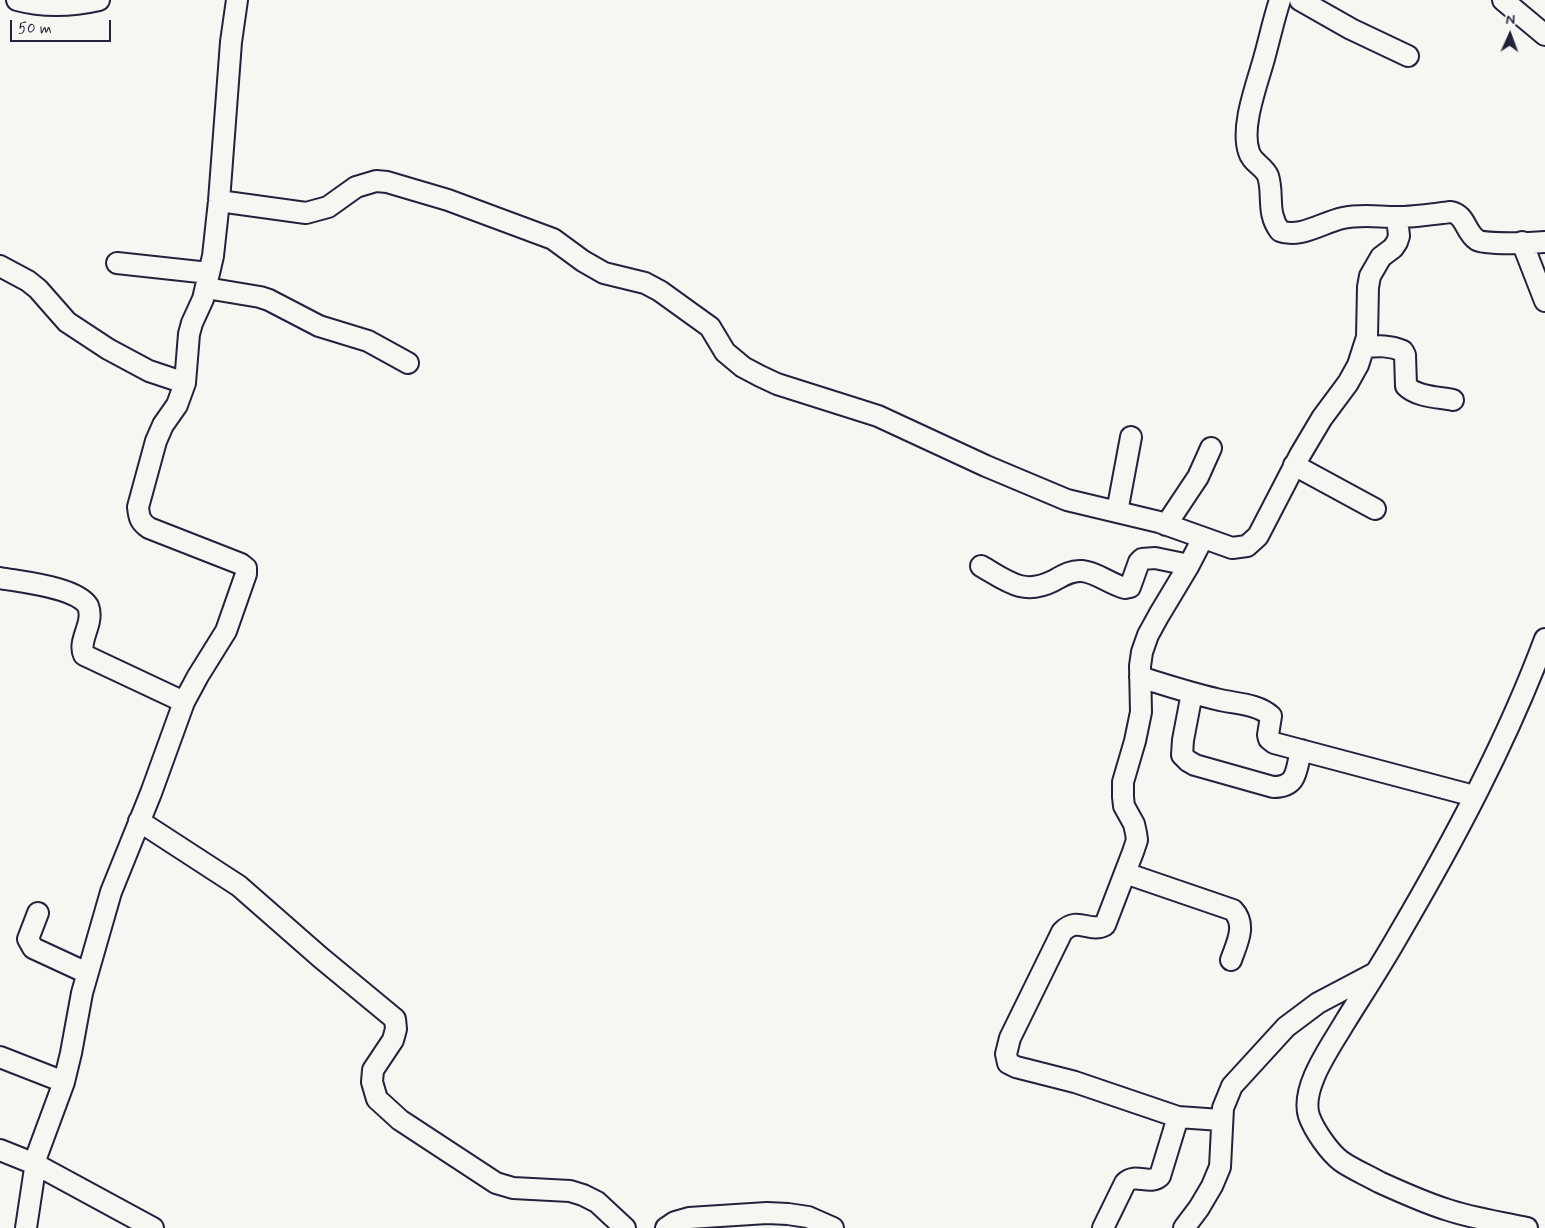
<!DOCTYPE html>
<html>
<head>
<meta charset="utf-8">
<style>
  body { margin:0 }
  #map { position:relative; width:1545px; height:1228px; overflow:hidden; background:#f6f6f2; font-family:Mynerve,sans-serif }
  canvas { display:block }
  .north { position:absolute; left:1485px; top:10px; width:50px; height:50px; -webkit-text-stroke:4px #f6f6f2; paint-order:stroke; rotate:2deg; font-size:14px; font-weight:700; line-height:20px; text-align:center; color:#22223b }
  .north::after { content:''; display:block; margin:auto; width:18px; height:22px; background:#22223b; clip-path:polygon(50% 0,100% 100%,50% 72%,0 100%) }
  .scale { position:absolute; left:10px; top:20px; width:101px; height:22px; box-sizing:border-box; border:2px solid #22223b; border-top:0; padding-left:6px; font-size:15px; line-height:18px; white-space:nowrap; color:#22223b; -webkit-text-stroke:4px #f6f6f2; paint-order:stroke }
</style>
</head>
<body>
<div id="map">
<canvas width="1545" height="1228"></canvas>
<div class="north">N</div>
<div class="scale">50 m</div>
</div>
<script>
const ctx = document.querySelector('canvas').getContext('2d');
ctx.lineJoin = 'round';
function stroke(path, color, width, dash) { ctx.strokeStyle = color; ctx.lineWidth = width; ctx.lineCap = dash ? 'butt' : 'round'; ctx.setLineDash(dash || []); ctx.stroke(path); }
const minor = new Path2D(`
  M17,0c26,7 56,6 82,0
  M1280,0c-6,18 -10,37 -15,55 -7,27 -25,71 -16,97 3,11 15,14 19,24 6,18 -2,37 12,55 20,8 43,-9 63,-13 18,-4 35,-1 54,-1 17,0 36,-3 54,-5 15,3 14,20 26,28 8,5 56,3 68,2
  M1300,0l51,29 57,27
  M1503,0l42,35
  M219,201l87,12 22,-6 28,-20 20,-6 11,1 61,18 105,39 30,22 21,12 41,10 15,8 50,36 15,25 18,15 17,9 17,8 101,32 108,50 81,34 92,22 73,26 15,-2 11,-10 42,-81 22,-37 26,-35 10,-18 9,-28 1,-50 2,-11 11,-19 12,-9 4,-6 2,-6 -2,-19
  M1522,242l23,59
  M117,263l92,10
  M0,266l28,15 10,8 29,33 41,27 41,22 36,12
  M206,288l54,9 9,3 50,26 49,15 40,22
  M1364,347c14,-1 26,-2 39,4l2,4 1,31c11,11 32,11 47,14
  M1294,465l81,44
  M1117,512l14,-75
  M1166,525l32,-48 13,-29
  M1203,538l-14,27 -30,50 -11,20 -6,17 -2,14 1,46 -6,29 -12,41v15l1,9 10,18 2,9 1,7 -4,12 -28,73c-16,9 -27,-10 -43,7l-52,106 -4,16 2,9 8,4 59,15 103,35 43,3
  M981,566c26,15 42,30 72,15 9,-5 18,-11 29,-10 14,1 28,13 43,17l5,-1 9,-25 3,-3 13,-1 34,7
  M0,578c21,4 76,9 88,28 2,5 2,10 1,15 -2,11 -10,24 -5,34l100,47
  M1140,677c25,8 50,16 76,22 18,5 41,4 55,17l-3,19 1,4 5,4 200,53
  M1192,693l-9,47 -1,15 6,6 7,4 78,22c25,0 23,-17 28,-37
  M139,821l100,65 81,71 75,62 1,10 -3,11 -20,30 -1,12 5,17 23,21 96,63 17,5 57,3 13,4 14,7 28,26
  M1125,873l108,37c14,15 4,33 -2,50
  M38,913l-10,26 5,9 54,25
  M0,1057l64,25
  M0,1150l35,14 118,64
  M26,1228l11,-73 27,-73 7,-29 11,-60 29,-101 40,-99 33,-91 14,-26 28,-45 20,-57v-6l-5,-4 -92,-36c-9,-6 -10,-11 -11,-21l18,-66 7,-16 14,-20 8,-22 4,-49 3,-11 11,-24 10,-43 6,-55 12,-159 6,-42
  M666,1228l9,-6 14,-4 78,-5 21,1 20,3 25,11
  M1103,1228l22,-45c11,-11 24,3 35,-7l18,-59
  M1184,1228l15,-20 13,-22 8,-19 3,-59 9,-22 54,-59 32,-24 55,-29
  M1527,1228c-27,-6 -56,-10 -82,-19 -22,-7 -44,-17 -66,-27 -12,-7 -27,-13 -38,-21 -12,-9 -27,-31 -32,-45 -9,-28 22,-70 36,-94 18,-29 37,-58 54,-88 55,-94 108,-193 146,-295`);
stroke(minor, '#22223b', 24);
stroke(minor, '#f6f6f2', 20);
</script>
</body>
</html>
